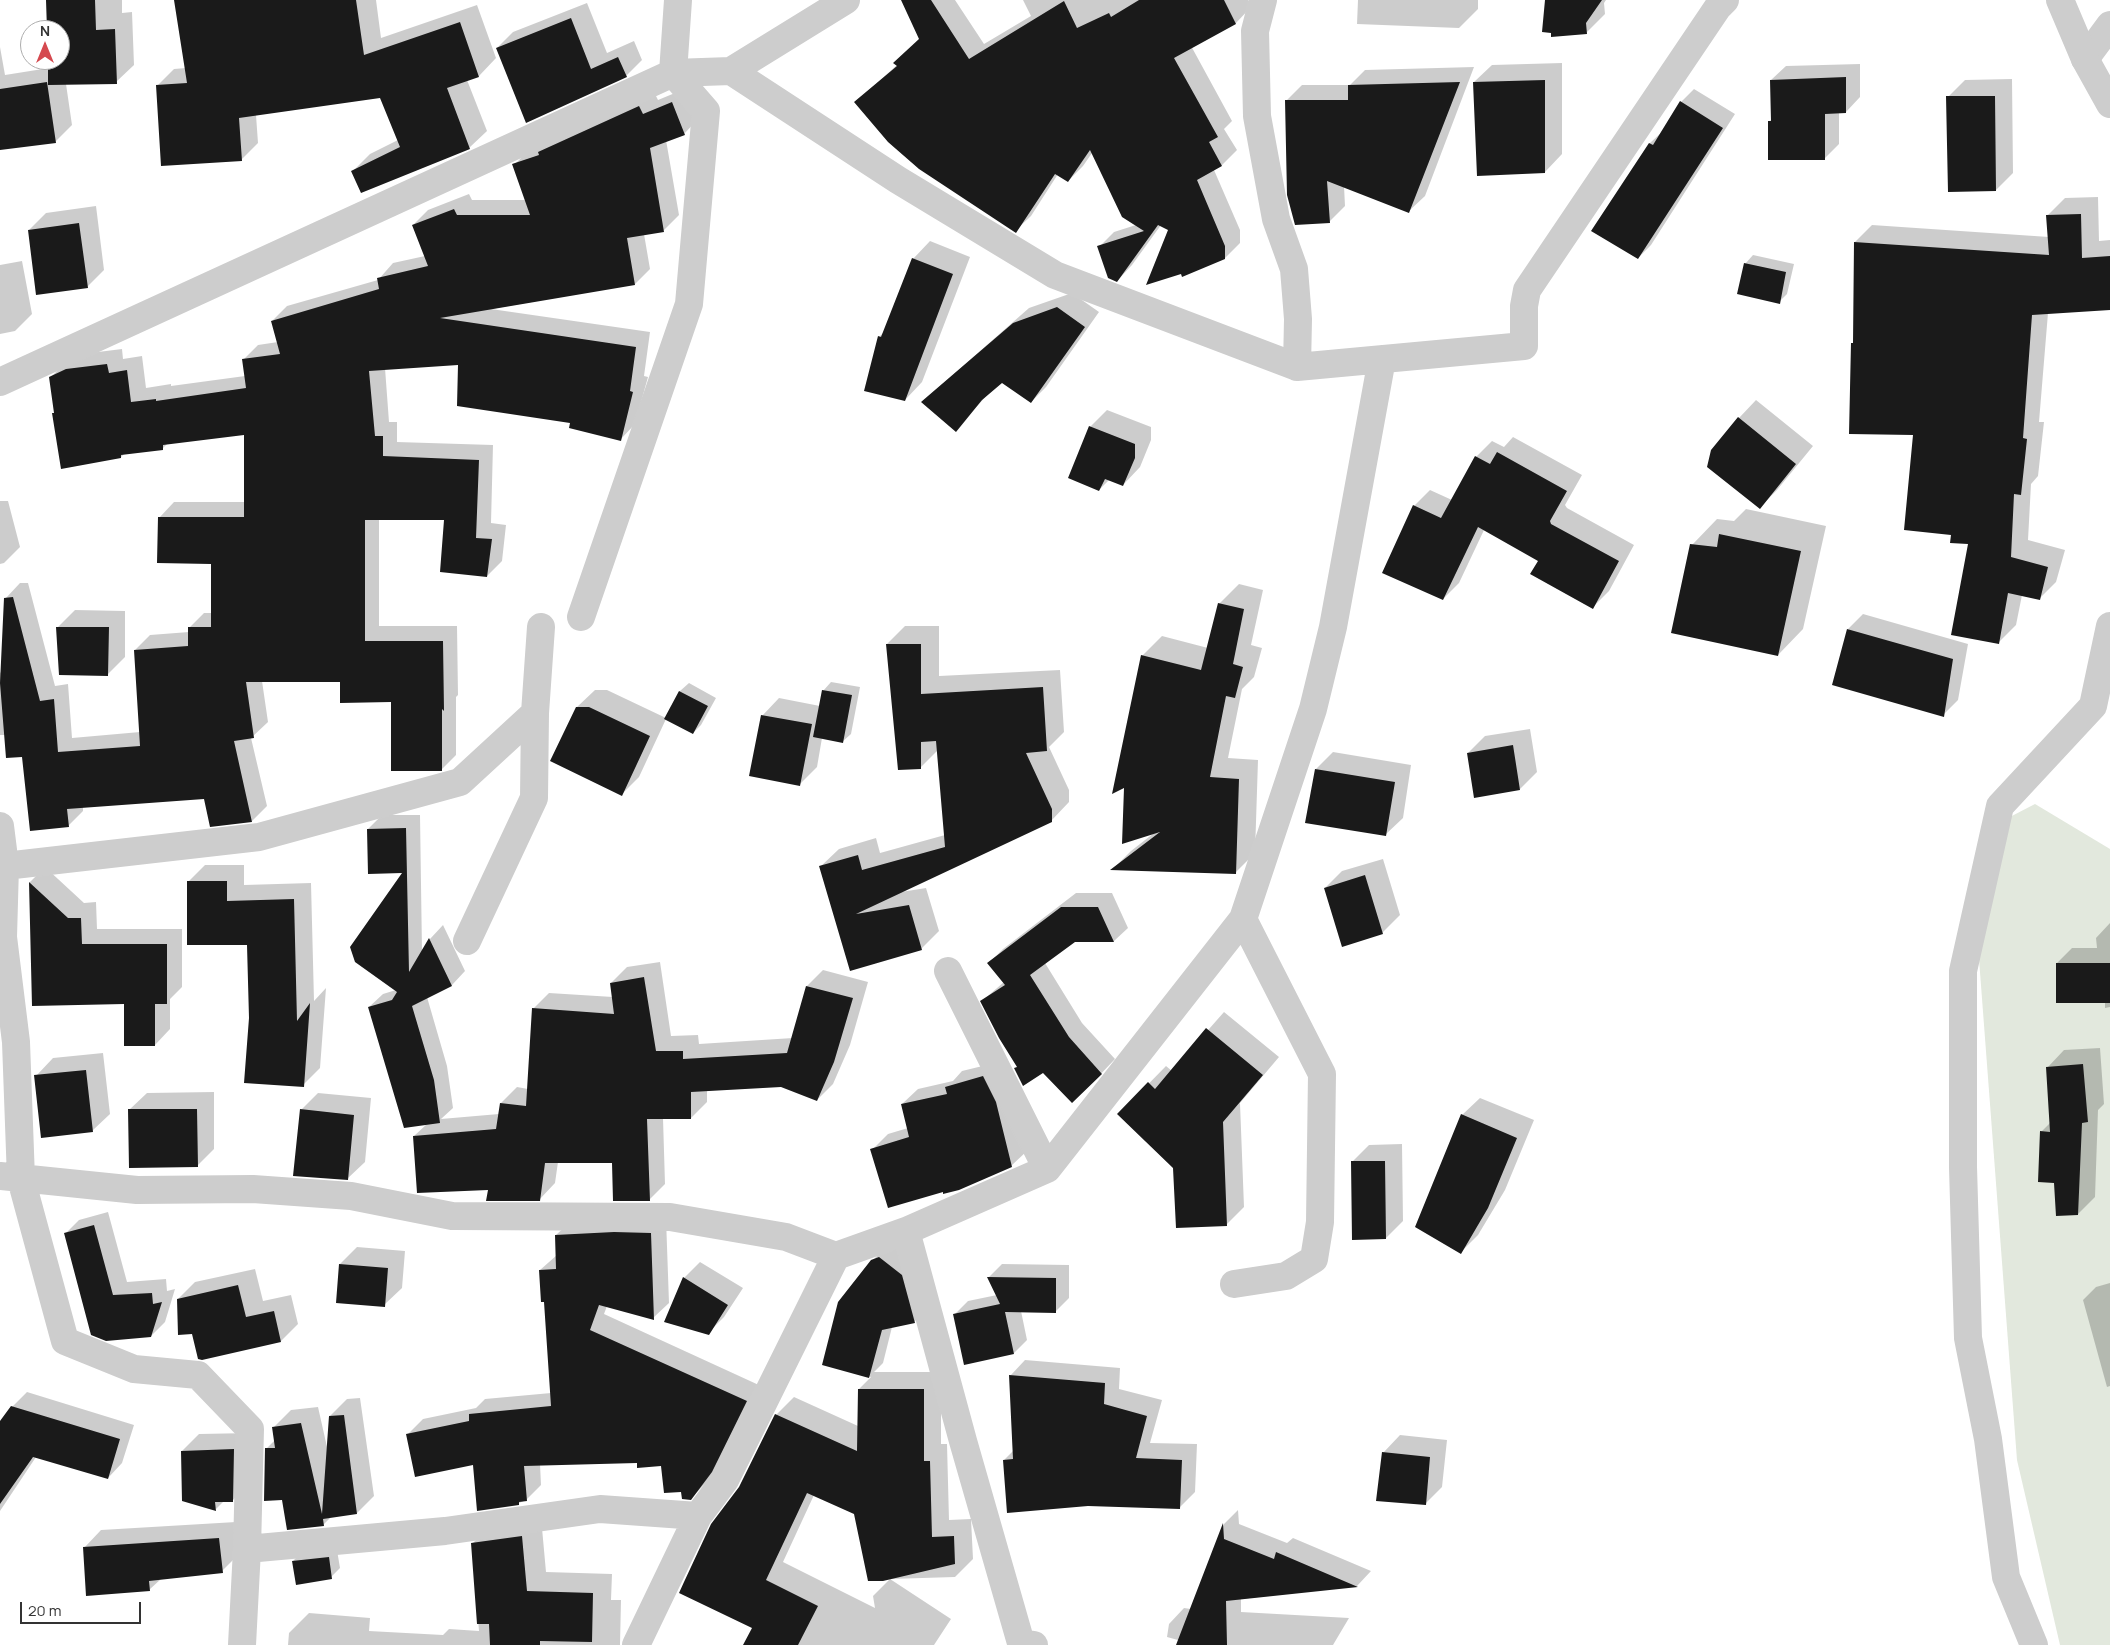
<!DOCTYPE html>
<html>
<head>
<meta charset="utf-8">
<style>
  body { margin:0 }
  #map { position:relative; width:2110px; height:1645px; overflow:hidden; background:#fff; font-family:Manrope,sans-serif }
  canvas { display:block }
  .north { position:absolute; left:20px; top:20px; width:50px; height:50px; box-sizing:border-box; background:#fff; border:1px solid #adadad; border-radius:50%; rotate:0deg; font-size:14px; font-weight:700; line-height:20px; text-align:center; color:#333 }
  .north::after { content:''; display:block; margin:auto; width:18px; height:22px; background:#d5494f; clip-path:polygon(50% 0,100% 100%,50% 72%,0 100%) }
  .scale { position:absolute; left:20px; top:1602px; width:121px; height:22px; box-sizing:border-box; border:2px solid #333; border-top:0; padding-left:6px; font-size:15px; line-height:18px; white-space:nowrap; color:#333; -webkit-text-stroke:4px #fff; paint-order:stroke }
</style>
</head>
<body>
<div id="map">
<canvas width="2110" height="1645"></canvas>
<div class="north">N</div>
<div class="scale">20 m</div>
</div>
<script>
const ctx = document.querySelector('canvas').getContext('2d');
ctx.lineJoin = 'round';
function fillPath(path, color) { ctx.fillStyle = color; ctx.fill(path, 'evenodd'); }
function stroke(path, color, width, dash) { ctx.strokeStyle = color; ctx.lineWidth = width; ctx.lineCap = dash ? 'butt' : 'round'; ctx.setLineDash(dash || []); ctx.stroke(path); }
fillPath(new Path2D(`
  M2035,804l75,45v796h-50l-43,-185 -38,-501 27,-140z`), '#e2e8dd');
fillPath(new Path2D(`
  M63,0h59v13l10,-1 2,53 -18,17 -50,2 6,41 -17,17 -55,7v-102l5,28 44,-7v-8h11v-30h-12z
  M175,0h201l5,38 96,-33 19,53 -17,18 -12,4 20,51 -18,17 -116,23 17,-17 28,-14 -18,-44 -124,19 2,28 -17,17 -84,-74 17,-17 12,-1z
  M902,0h53l29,44 47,-28 -8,-16h143l66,121 -8,8 13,21 -15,15 -8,5 26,60v13l-15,15 -64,-33 -29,40 -15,16 -18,-34 15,-15 22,-7 -44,-72 -9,13 -15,15 -10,-7 -27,42 -16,15 -159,-129 41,-37 23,-27z
  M1187,0h61l4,6 -16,17 -44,23z
  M1358,0h120v9l-19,19 -102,-4z
  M1546,0h60l-2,3 1,11 -19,19z
  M587,3l20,50 27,-12 8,19 -16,16 -99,46 -30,-74 16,-16z
  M1562,63v91l-17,18 -71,-90 18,-17z
  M1860,64v33l-14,15h-7v32l-14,14 -56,-36 3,-3 -1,-39 15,-14z
  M1474,67l-49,129 -16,15 -65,-25 1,20 -16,16 -43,-121 16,-16h48l15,-15z
  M2012,79l1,94 -17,17 -48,-93 17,-17z
  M687,88l12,30 -15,16 -18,6 13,75 -15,15 -20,4 6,35 -15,15 -144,25 159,23 -6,44 4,1 -13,47 -15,16 -48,-18 -113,-58 -74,4 4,54h8v20l96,3 -2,78 15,2 -4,36 -15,15 -41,-57h-67v107h78l1,69 -2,2v58l-15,15 -49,-69 -51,-20h-79l6,41 -17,16 16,68 -15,15 -47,-23 -122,9v4l-15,15 -45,-71 -18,-20h-5v-62l3,-3 2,-71 15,-16h8l27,103 13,-2 4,54 68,-6 -5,-82 15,-15 39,-3v-4l15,-15h8v-50l-53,-45 15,-16h72v-69l-78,10 -5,5 -39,6 -3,3 -68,-43 2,-2 -4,-35 15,-15 16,-8 40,-5 1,10 19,-3 4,32 25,-4v2l74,-10 -2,-16 15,-15 20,-3 -6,-21 15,-15 91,-26 15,-17 32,-7 -12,-31 15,-15 41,-16 3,6h54l-12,-35 15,-15 125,-58 4,8z
  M1694,89l41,25 -84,131 -13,13 -45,-27 57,-88 14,-13 17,-28z
  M2098,197l1,44 11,-1v69l-62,4 -9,109h5l-6,54 -7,8 -3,56 37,10 -9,32 -17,17 -17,-4 -6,30 -17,17 -30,-99 -17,-9 -37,-100 -61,-92 1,-100 17,-17 177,12 -1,-22 17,-17z
  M96,206l8,64 -17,17 -58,-57 17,-17z
  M930,241l40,16 -48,125 -17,18 -26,-63 5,-5 29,-73z
  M1753,255l41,9 -7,30 -8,8 -34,-38z
  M22,261l10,53 -17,17 -15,3v-69z
  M1072,293l27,19 -53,75 -15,15 -29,-20 -12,10 -35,38 -33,-28 107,-94z
  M1756,400l57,46 -36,44 -17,17 -48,-57 27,-32z
  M1107,410l44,17v13l-11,27 -17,18 -13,-6 -11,11 -9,-63z
  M1513,437l69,38 -17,30 2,3 67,37 -25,46 -16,16 -54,-47 -55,-30 -25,53 -16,16 -60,-27 31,-66 16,-16 22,10 24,-43 16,-16 12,6z
  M0,501h8l12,46 -16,16 -4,1z
  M1746,509l80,17 -23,103 -25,26 -86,-110 25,-26 17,2z
  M1239,584l24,6 -12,55 11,3 -8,29 -12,12 -14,69 30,2 -3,93 -20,20 -122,-4 18,-18 23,-18 -12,-177 20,-20 46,12 11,-44z
  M75,610l50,1v46l-18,18 -49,-48z
  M1863,614l105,30 -10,56 -15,15 -95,-86z
  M905,626h34v50l121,-6 4,62 -15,15 20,43v12l-18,19 -150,71 25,-4 13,43 -18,18 -70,20 -31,-102 19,-18 37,-11 4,15 65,-18 -7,-85 -17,17 -34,-123z
  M831,682l29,5 -9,47 -9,8 -20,-4 -5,29 -17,17 -38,-68 17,-18 41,8 3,-15z
  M689,683l27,15 -15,27 -8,8 -27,-14 -27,58 -17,17 -45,-87 18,-17h12l59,28 14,-27z
  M1530,729l7,43 -17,17 -52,-36 17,-17z
  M1333,752l78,13 -8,53 -18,17 -69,-66z
  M382,815h38l2,137 8,-13 13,-14 22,46 -13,14 -25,12 20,69 6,42 -12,11 58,-5 2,-11 16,-16 11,2 5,-80 16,-16 64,4 -2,-14 16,-16 33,-5 11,74 27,-1 1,9 94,-6 14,-52 16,-16 45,12 -18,63 -17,39 -16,16 -36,-15 -74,5v12l-16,16h-28l2,66 -16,16 -36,-38h-55l-3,21 -16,17 -50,-11 -75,-53 13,-12 -58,-117 14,-13 13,-4 9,-118 -37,-43z
  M1383,859l17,56 -18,18 -57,-45 17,-17z
  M205,865h39v20l67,-2 3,118 12,-13 -6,80 -17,17 -53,-67 -1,-74 -61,-62z
  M45,867l39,36 12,-1 1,27h85v58l-12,12v30l-15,16 -30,-43 -92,3 -3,-123z
  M1076,893h36l16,35 -14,13h-40l-29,22 37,60 33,36 -19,20 -78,-13 -36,-65 22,-19 -15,-19 14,-14z
  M2110,923v84l-5,1v-6l-48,-39 15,-15h25l-1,-10z
  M1224,1012l55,45 -39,46 4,104 -18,18 -51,-58 -56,-53 47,-48 6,5z
  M2100,1048l4,56 -6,6 -3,87 -17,17 -23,-32 -14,-50 10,-10 -4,-54 17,-18z
  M103,1053l7,61 -18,17 -56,-55 17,-18z
  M999,1062l28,89 -16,15 -67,24 -72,-40 16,-16 20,-6 -6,-24 16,-15 35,-8 9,-10z
  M214,1092v57l-17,17 -68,-56 18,-17z
  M318,1093l53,5 -6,64 -18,17 -46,-69z
  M1480,1098l54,22 -29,70 -27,45 -17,17 1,-137z
  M1402,1144l1,77 -17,17 -34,-76 17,-17z
  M108,1212l19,70 39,-3 1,12 8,-2 -10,33 -14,14 -45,3 -41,-105 14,-14z
  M666,1218l3,85 -16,15 -46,-12 -3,8 157,72 -34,69 -21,28 -16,16 -28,-35 -24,-2 -98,2 1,21 -15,15 -7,3 -45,-39 -66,-30 15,-15 53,-11 9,-9 66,-6 -5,-93 -6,-30 17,-15 -1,-20 16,-15z
  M893,1244l22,17 13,47 -14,14 -22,5 -9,36 -9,9h67v72h6l2,76 22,-1 2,40 -18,18 -65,2 61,40 -17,26h-189l9,-18 -14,-139 36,-73 18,-18 64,29 1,-37 12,-12 -48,-13 49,-103 14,-14zM814,1495l41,19 35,65 -17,17 2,12 -92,-46z
  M357,1247l48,4 -3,37 -18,17 -44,-41z
  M700,1262l43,26 -19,29 -16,16 -43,-11 19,-44z
  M1002,1264l67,1v33l-13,13h-35l6,29 -13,13 -59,-39 13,-13 29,-6 -8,-18z
  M255,1269l8,32 28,-6 7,29 -17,17 -88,-8 -15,-34 17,-17z
  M2110,1283v103l-3,1 -24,-87 13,-13z
  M1025,1360l95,8 -1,21 43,11 -12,43 47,1 -2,48 -15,15 -176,-47 9,-9 -3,-75z
  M27,1392l107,33 -12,38 -14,15 -72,-21 -36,54v-88l12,-16z
  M360,1398l14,98 -17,17 -25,3 -9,9 -40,-26 -17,-50 9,-9 -2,-12 18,-18 27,-3 9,40 3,-31 17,-17z
  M251,1433l-2,50 -17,18h-8l-8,8 -34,-58 17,-17z
  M1400,1435l47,5 -5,47 -17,17 -42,-51z
  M1238,1510l1,14 48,19 6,-5 78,33 -14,15 -116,13v13l108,6 -16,27h-137l-29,-8 2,-13 15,-16 7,1 33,-85z
  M541,1517l5,55 66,2 -1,26h10l-1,45h-332l1,-12 20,-20 61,5 -1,13 74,4 6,-6 30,2 -7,-87 20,-20z
  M236,1522l3,32 -17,17 -61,8 -12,11 -65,-42 17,-18z
  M337,1550l3,18 -9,9 -38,-16 8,-8z`), '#0003');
fillPath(new Path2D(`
  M46,0h49l1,30 19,-1 2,55 -69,1v-25h12v-30h-13z
  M174,0h182l8,55 96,-33 19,55 -32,11 23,61 -109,44 -10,-22 49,-24 -20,-49 -141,20 3,43 -81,5 -5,-81 31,-2z
  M901,0h30l38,59 95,-58 13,27 32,-15 2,4 28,-17h85l12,24 -62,34 44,79 -9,5 13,24 -25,14 28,66v13l-43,18 -1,-3 -35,11 22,-55 -10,-5 -41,57 -9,-4 -11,-32 47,-15 -22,-14 -32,-67 -22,32 -13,-8 -39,59 -97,-64 -31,-27 -34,-40 43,-36 -4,-3 26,-24z
  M1545,0h57l-16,23 1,11 -36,3v-4l-9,-1z
  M571,18l20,51 27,-12 9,20 -101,46 -30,-75z
  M1846,77v36l-21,1v46h-57v-39h3l-1,-41z
  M1545,80v93l-68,3 -4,-94z
  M47,82l9,61 -56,7v-61z
  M1460,82l-51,131 -82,-32 3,42 -35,2 -8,-30 -2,-95h63v-15z
  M1946,96h49l1,95 -48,1z
  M1680,101l43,27 -85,131 -47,-28 58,-88 4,2z
  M672,102l13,33 -35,13 14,84 -37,6 8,47 -195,33 196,29 -6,44 3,1 -12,49 -52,-13 1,-5 -113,-17 1,-41 -89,6 6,65h8v20l96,4 -3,78 16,1 -5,38 -47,-5 4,-52h-79v121h78l1,70 -2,-2v62h-51v-69l-51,1v-21h-94l8,56 -20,3 18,81 -42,5 -6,-28 -137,10 2,18 -39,4 -8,-74 -16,1 -6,-75 4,-85 9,-1 27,104 14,-2 4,53 82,-6 -6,-96 54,-4v-19h23v-63l-54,-1 1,-46h86v-82l-81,10v5l-42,5v3l-60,11 -9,-56h2l-5,-36 17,-8 41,-5 2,9 18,-3 4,32 25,-3v2l90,-13 -4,-29 38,-5 -9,-33 108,-32 -2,-11 51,-12 -16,-41 42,-16 3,6h73l-18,-51 27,-9 -1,-3 101,-46 4,8z
  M2081,214l1,44 28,-2v54l-78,5 -9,123 4,1 -6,56 -7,-1 -3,63 37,10 -8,33 -32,-7 -9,51 -48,-9 17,-91 -18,-1 1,-8 -47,-5 9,-95 -64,-1 2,-91h2l1,-101 195,13 -3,-40z
  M79,223l9,65 -52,7 -8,-65z
  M912,258l41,16 -48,127 -41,-10 14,-55 3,1z
  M1744,263l42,9 -6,32 -43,-10z
  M1057,307l28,20 -54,76 -29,-20 -20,17 -26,32 -35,-30 92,-79z
  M1738,417l58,47 -36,45 -53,-42 4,-17z
  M1089,426l46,18v14l-12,28 -18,-7 -6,12 -31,-13z
  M1497,452l70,39 -17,30 1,3 68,37 -26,48 -63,-35 8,-13 -60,-34 -35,73 -61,-27 31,-68 28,13 34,-62 15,8z
  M1719,534l82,17 -23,105 -107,-23 19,-89 27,3z
  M1218,603l26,6 -11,55 10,3 -8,31 -9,-2 -16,81 29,2 -3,95 -126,-4 50,-38 -38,12 2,-56 -12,6 29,-139 60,15z
  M56,627h53l-1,49 -49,-1z
  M1847,629l106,30 -9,58 -112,-32z
  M886,644h35v50l122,-7 4,64 -21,2 26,56v13l-196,92 53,-9 13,45 -72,21 -31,-105 39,-11 4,15 83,-23 -9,-106 -15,1v27l-23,1z
  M822,690l30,5 -9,48 -30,-6z
  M679,691l29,15 -15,28 -29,-15z
  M576,707h13l61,29 -28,60 -72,-35z
  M761,715l51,9 -12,62 -51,-10z
  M1513,745l7,45 -46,8 -7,-45z
  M1315,769l80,13 -9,54 -81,-13z
  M406,828l3,144 20,-34 23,48 -40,20 22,74 6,43 -36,5 -36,-121 24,-7 5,-8 -42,-30 -5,-15 52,-74 -34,1 -1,-45z
  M1365,875l18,59 -41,13 -18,-59z
  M187,881h40v20l67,-2 3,122 13,-18 -6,84 -60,-4 5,-65 -2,-73h-60z
  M29,882l39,36h13l1,26h85v60h-12v42h-31v-42l-92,2z
  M1061,907h37l16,35h-39l-45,33 39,62 33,37 -30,29 -29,-30 -20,13 -9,-18 3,-1 -18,-29 -19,-37 25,-16 -18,-22z
  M2056,963h54v40h-54z
  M644,977l12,74h27v8l104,-6 19,-67 47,12 -19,64 -17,39 -36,-14 -90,5v27h-44l3,82h-37l-1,-38h-67l-5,38h-54l2,-11 -71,3 -4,-57 83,-7 4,-26 26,3 6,-98 82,6 -4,-31z
  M1206,1028l57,47 -40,47 4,104 -51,2 -3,-60 -56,-54 31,-32 7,7z
  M2083,1064l5,58 -6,1 -4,92 -22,1 -2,-33 -16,-1 2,-51 10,1 -4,-65z
  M86,1070l7,62 -52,6 -7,-63z
  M983,1076l13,26 16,65 -53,23 -16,4v-2l-55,16 -18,-59 39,-12 -8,-33 46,-10 -2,-7z
  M128,1109h69l1,58 -69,1z
  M300,1109l54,6 -6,65 -55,-4z
  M1461,1114l56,24 -29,70 -27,46 -46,-27z
  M1351,1161h34l1,78 -34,1z
  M94,1225l19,70 39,-2 1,11 9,-2 -11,35 -45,4 -15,-6 -27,-102z
  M614,1232l37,1 3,87 -55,-15 -9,25 157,71 -35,71 -21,28 -9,-1 -1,-7 -17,1 -3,-27 -24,2v-5l-113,3 3,35 -8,1v3l-42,6 -4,-46 -58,12 -9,-43 63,-13v-7l82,-8 -7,-104h-3l-2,-32 17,-1 -1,-34z
  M879,1257l23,18 13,48 -33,7 -13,48 -47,-13 16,-63 33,-42z
  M339,1264l49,4 -3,39 -49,-4z
  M683,1277l45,28 -19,30 -45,-13z
  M987,1277l69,1v35l-51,-1 9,42 -50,11 -11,-51 47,-10z
  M238,1285l8,32 28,-6 7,31 -79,18 -4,-1 -6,-25 -14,1 -1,-36z
  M1009,1375l96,8 -1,21 43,12 -11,42 46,2 -2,49 -92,-3 -81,7 -4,-53 10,-1z
  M858,1389h66v72h6l2,76 22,-1 1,28 -72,17h-15l-14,-67 -47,-21 -41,87 52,26 -20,39h-55l9,-17 -73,-35 5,-11 27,-58 28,-37 36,-73 82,37z
  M11,1406l109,33 -12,40 -75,-22 -33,47v-83z
  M344,1415l13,99 -34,5 1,7 -37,4 -5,-30 -18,1 1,-53h10l-3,-21 29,-4 21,91 7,-98z
  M234,1449l-1,53h-18l1,9 -34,-10 -1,-50z
  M1382,1452l48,5 -4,48 -50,-4z
  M1223,1523l1,16 50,20 2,-7 82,35 -132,14 1,44h-51z
  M522,1536l5,55 66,2 -1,49 -52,-1v4h-50l-1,-21h-12l-6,-81z
  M219,1538l4,35 -74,8 1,10 -64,5 -3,-49z
  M329,1557l3,22 -36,6 -4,-24z`), '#1a1a1a');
stroke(new Path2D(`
  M1263,0l-8,31 2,85 19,103 18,50 4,50 -1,48
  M2085,59l25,-34
  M731,71l167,109 157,95 242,92 227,-21v-40l3,-16 191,-283 7,-7
  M0,382l673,-309 58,-2 115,-71
  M581,617l108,-313 17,-193 -33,-38 5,-73
  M0,826l5,40 -2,71 13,105 5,137 44,162 69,28 64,6 52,54 -3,120 -5,96
  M5,866l254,-29 201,-55 75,-69
  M467,941l67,-143 1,-85 6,-86
  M948,971l99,198
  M0,1176l137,14 116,-1 98,7 101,20 218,1 116,20 50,19 70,-25 141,-62 196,-250 70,-210 20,-82 49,-268
  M906,1231l57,210 58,202 13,2
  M1234,1284l52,-8 28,-17 6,-37 2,-148 -79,-155
  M247,1549l198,-18 155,-22 98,7
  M636,1645l62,-129 27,-36 111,-224`), '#cdcdcd', 28);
stroke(new Path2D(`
  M2060,0l25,59 25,45
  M2034,1645l-28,-68 -18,-138 -20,-101 -5,-171v-196l37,-165 93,-100 17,-80`), '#cdcdcd', 28);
</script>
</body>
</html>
